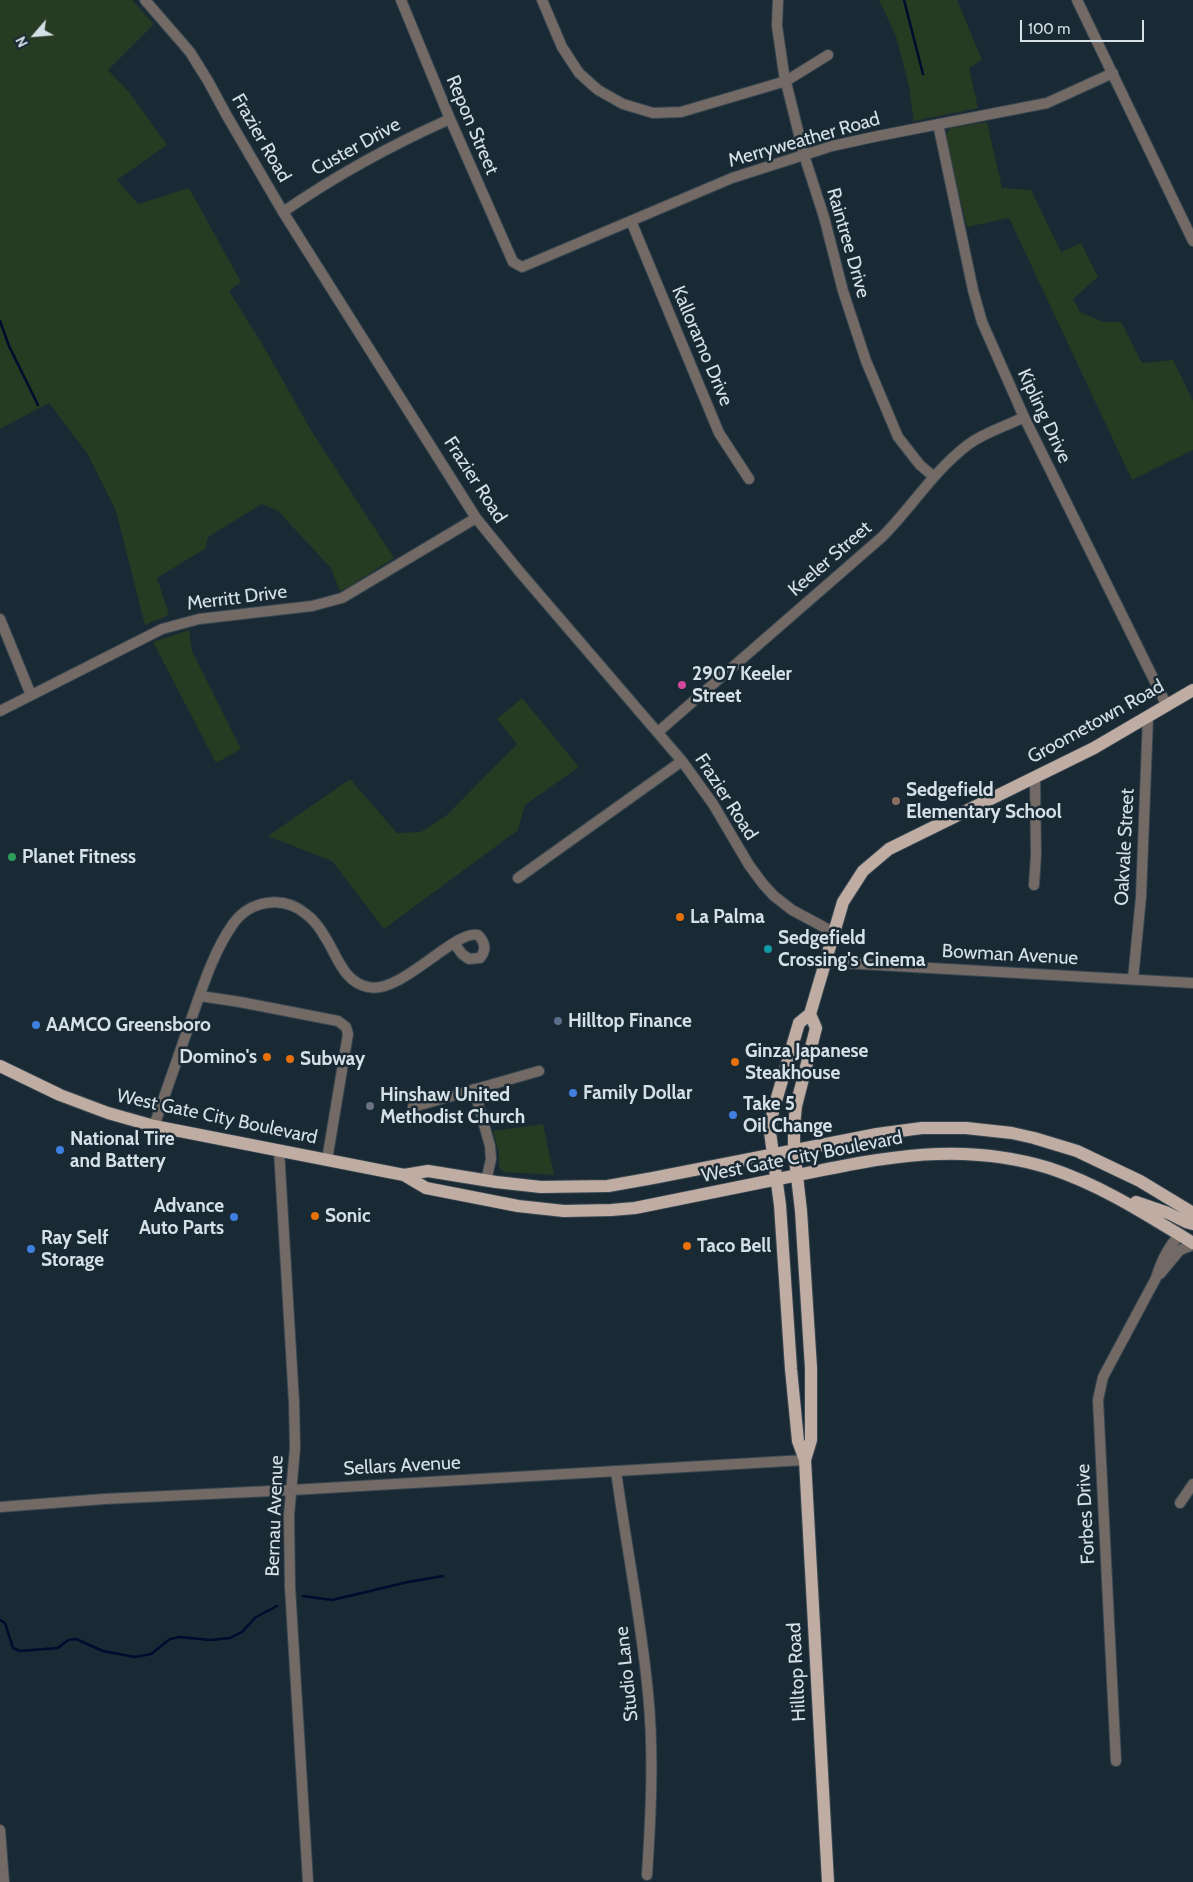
<!DOCTYPE html>
<html>
<head>
<meta charset="utf-8">
<style>
  body { margin:0 }
  #map { position:relative; width:1193px; height:1882px; overflow:hidden; background:#1a2a35; font-family:Cabin,sans-serif }
  canvas { display:block }
  .north { position:absolute; left:10px; top:10px; width:50px; height:50px; -webkit-text-stroke:4px #1a2a35; paint-order:stroke; rotate:243deg; font-size:14px; font-weight:700; line-height:20px; text-align:center; color:#d6e0e7 }
  .north::after { content:''; display:block; margin:auto; width:18px; height:22px; background:#d6e0e7; clip-path:polygon(50% 0,100% 100%,50% 72%,0 100%) }
  .scale { position:absolute; left:1020px; top:20px; width:124px; height:22px; box-sizing:border-box; border:2px solid #d6e0e7; border-top:0; padding-left:6px; font-size:15px; line-height:18px; white-space:nowrap; color:#d6e0e7; -webkit-text-stroke:4px #1a2a35; paint-order:stroke }
</style>
</head>
<body>
<div id="map">
<canvas width="1193" height="1882"></canvas>
<div class="north">N</div>
<div class="scale">100 m</div>
</div>
<script>
const ctx = document.querySelector('canvas').getContext('2d');
ctx.lineJoin = 'round';
function fillPath(path, color) { ctx.fillStyle = color; ctx.fill(path, 'evenodd'); }
function stroke(path, color, width, dash) { ctx.strokeStyle = color; ctx.lineWidth = width; ctx.lineCap = dash ? 'butt' : 'round'; ctx.setLineDash(dash || []); ctx.stroke(path); }
function label(font, color, halo, rows, align = 'center') {
  ctx.font = font + ' Cabin,sans-serif'; ctx.lineWidth = 5; ctx.setLineDash([]); ctx.textBaseline = 'middle'; ctx.strokeStyle = halo; ctx.fillStyle = color; for (const [text, x, y, turn = 0] of rows) {
    ctx.save(); ctx.translate(x, y); ctx.rotate((+turn || 0) * Math.PI / 180); ctx.textAlign = isNaN(turn) ? turn : align; if (halo) ctx.strokeText(text, 0, 0); ctx.fillText(text, 0, 0); ctx.restore();
  }
}
fillPath(new Path2D(`
  M0,0h132l22,24 -46,46 21,22 38,53 -50,35 21,24 51,-16 52,94 -12,9 35,56 48,85 82,126 -47,30 -7,3 -9,-23 -53,-57 -16,-7 -54,33 -2,11 -49,30 12,37 -24,10 -29,-114 -29,-58 -38,-50 -49,26z
  M879,0h78l25,60 -13,8 9,40 -64,13 -5,-35 -13,-50z
  M987,122l15,66 29,2 30,62 20,-9 17,34 -25,22 7,13 24,10h17l21,41 31,-3 20,41v49l-61,30 -123,-262 -42,9 -22,-91 5,-8z
  M189,630l3,21 49,98 -25,14 -63,-121z
  M522,698l57,69 -54,38 -7,25 -134,99 -52,-68 -64,-25 82,-57 47,54 24,-1 26,-17 70,-71 -20,-25z
  M543,1124l11,51 -50,-3 -5,-5v-14l-6,-22z`), '#273a22');
stroke(new Path2D(`
  M904,0l19,74
  M0,321l9,25 29,59
  M303,1596l29,4 76,-18 35,-6
  M0,1620l5,3 8,25 7,3 38,-3 10,-8 8,-1 27,12 32,6 16,-3 19,-15 10,-2 30,3 20,-2 12,-6 14,-15 21,-11`), '#000b2d', 2.5);
const minor = new Path2D(`
  M145,0l45,52 18,29 19,35 56,96 193,306 43,53 163,190 31,43 36,61 14,19 11,12 18,14 41,22
  M401,0l49,119 63,143 9,5 210,-89 100,-32 46,-10 169,-33 66,-30
  M542,0l20,47 17,26 19,17 25,14 30,9 28,-1 105,-31 42,-26
  M778,0l-1,26 7,48 20,81 20,62 19,74 23,70 32,76 22,28 13,11
  M1077,0l116,241
  M938,124l35,166 9,32 42,95 143,289
  M283,212c55,-38 106,-66 167,-93
  M631,221l88,212 30,46
  M0,619l31,76
  M0,711l162,-82 37,-10 113,-13 30,-8 134,-80
  M658,732l224,-195c30,-30 52,-67 87,-93 16,-12 38,-18 55,-27
  M518,878l164,-117
  M1034,885l2,-30 -1,-77
  M825,962l368,21
  M1133,979l8,-82 7,-180
  M200,996l40,6 98,19 8,6 2,7 -21,126
  M474,1089l16,57 1,13 -5,22
  M413,1107l126,-36
  M154,1126c13,-37 26,-75 39,-112 11,-31 21,-63 40,-90 17,-24 50,-29 73,-10 8,6 14,14 19,23 12,18 18,45 43,50 33,8 87,-58 110,-52 7,7 9,15 2,23l-11,1 -7,-5 -8,-11
  M279,1150l15,252 1,46 -6,67 1,72 18,295
  M1160,1274l20,-24 13,-5
  M616,1471c10,74 25,147 32,222 6,60 3,121 -1,182
  M1180,1503l13,-19
  M0,1507l104,-8 188,-9 513,-30
  M1116,1761l-18,-361 5,-23 53,-99c5,-16 12,-32 24,-43
  M0,1830l4,52`);
const major = new Path2D(`
  M810,1014l6,14 -20,78 -2,20v24l7,61 10,157v72l-6,20 23,422
  M0,1066l60,29 48,18 46,13 250,49 22,13 92,18 46,5 47,-1 24,-2c54,-11 109,-22 163,-33 87,-18 164,-34 251,-7 52,17 98,47 144,75
  M404,1175l24,-4 68,11 45,5 67,-1 45,-8 224,-44 45,-6h44l46,5 22,5 43,13 63,30 53,32
  M1136,1202l32,11 18,9 7,2
  M805,1460l-7,-19 -7,-72 -11,-164 -10,-73 3,-21 26,-88 11,-9 33,-112 20,-31 26,-22 205,-101 99,-58`);
stroke(minor, '#384751', 12);
stroke(major, '#384751', 14);
stroke(minor, '#736a65', 10);
stroke(major, '#bfaca3', 12);
for (const [x, y, r, color] of [
  [682,685,5,"#d1479c"],
  [896,801,5,"#8d6e63"],
  [12,857,5,"#2e9e5b"],
  [680,917,5,"#e8710a"],
  [768,949,5,"#0f9aa8"],
  [558,1021,5,"#5c6f8a"],
  [36,1025,5,"#3f7fe0"],
  [267,1057,5,"#e8710a"],
  [290,1059,5,"#e8710a"],
  [735,1062,5,"#e8710a"],
  [573,1093,5,"#3f7fe0"],
  [370,1106,5,"#6b7280"],
  [733,1115,5,"#3f7fe0"],
  [60,1150,5,"#3f7fe0"],
  [315,1216,5,"#e8710a"],
  [234,1217,5,"#3f7fe0"],
  [687,1246,5,"#e8710a"],
  [31,1249,5,"#3f7fe0"]
]) { const dot = new Path2D(); dot.arc(x, y, r, 0, 2 * Math.PI); ctx.fillStyle = color; ctx.fill(dot); stroke(dot, '#1a2a35', 2); }
label('19px', '#d6e0e7', '#1a2a35', [
  ["Repon Street",472,125,67],
  ["Frazier Road",261,138,60],
  ["Merryweather Road",804,140,-16],
  ["Custer Drive",356,147,-29],
  ["Raintree Drive",848,243,74],
  ["Kalloramo Drive",702,346,67],
  ["Kipling Drive",1044,416,65],
  ["Frazier Road",475,480,57],
  ["Keeler Street",830,559,-41],
  ["Merritt Drive",237,598,-7],
  ["Groometown Road",1096,722,-29],
  ["Frazier Road",726,797,57],
  ["Oakvale Street",1125,847,-87],
  ["Bowman Avenue",1010,955,3],
  ["West Gate City Boulevard",217,1117,12],
  ["West Gate City Boulevard",802,1157,-11],
  ["Sellars Avenue",402,1466,-3],
  ["Forbes Drive",1086,1514,-93],
  ["Bernau Avenue",275,1516,-88],
  ["Hilltop Road",797,1672,-93],
  ["Studio Lane",627,1674,-96]
]);
label('bold 19px', '#d6e0e7', '#1a2a35', [
  ["2907 Keeler",692,674],
  ["Street",692,696],
  ["Sedgefield",906,790],
  ["Elementary School",906,812],
  ["Planet Fitness",22,857],
  ["La Palma",690,917],
  ["Sedgefield",778,938],
  ["Crossing's Cinema",778,960],
  ["Hilltop Finance",568,1021],
  ["AAMCO Greensboro",46,1025],
  ["Ginza Japanese",745,1051],
  ["Steakhouse",745,1073],
  ["Domino's",257,1057,"right"],
  ["Subway",300,1059],
  ["Family Dollar",583,1093],
  ["Hinshaw United",380,1095],
  ["Methodist Church",380,1117],
  ["Take 5",743,1104],
  ["Oil Change",743,1126],
  ["National Tire",70,1139],
  ["and Battery",70,1161],
  ["Advance",224,1206,"right"],
  ["Auto Parts",224,1228,"right"],
  ["Sonic",325,1216],
  ["Ray Self",41,1238],
  ["Storage",41,1260],
  ["Taco Bell",697,1246]
], 'left');
</script>
</body>
</html>
